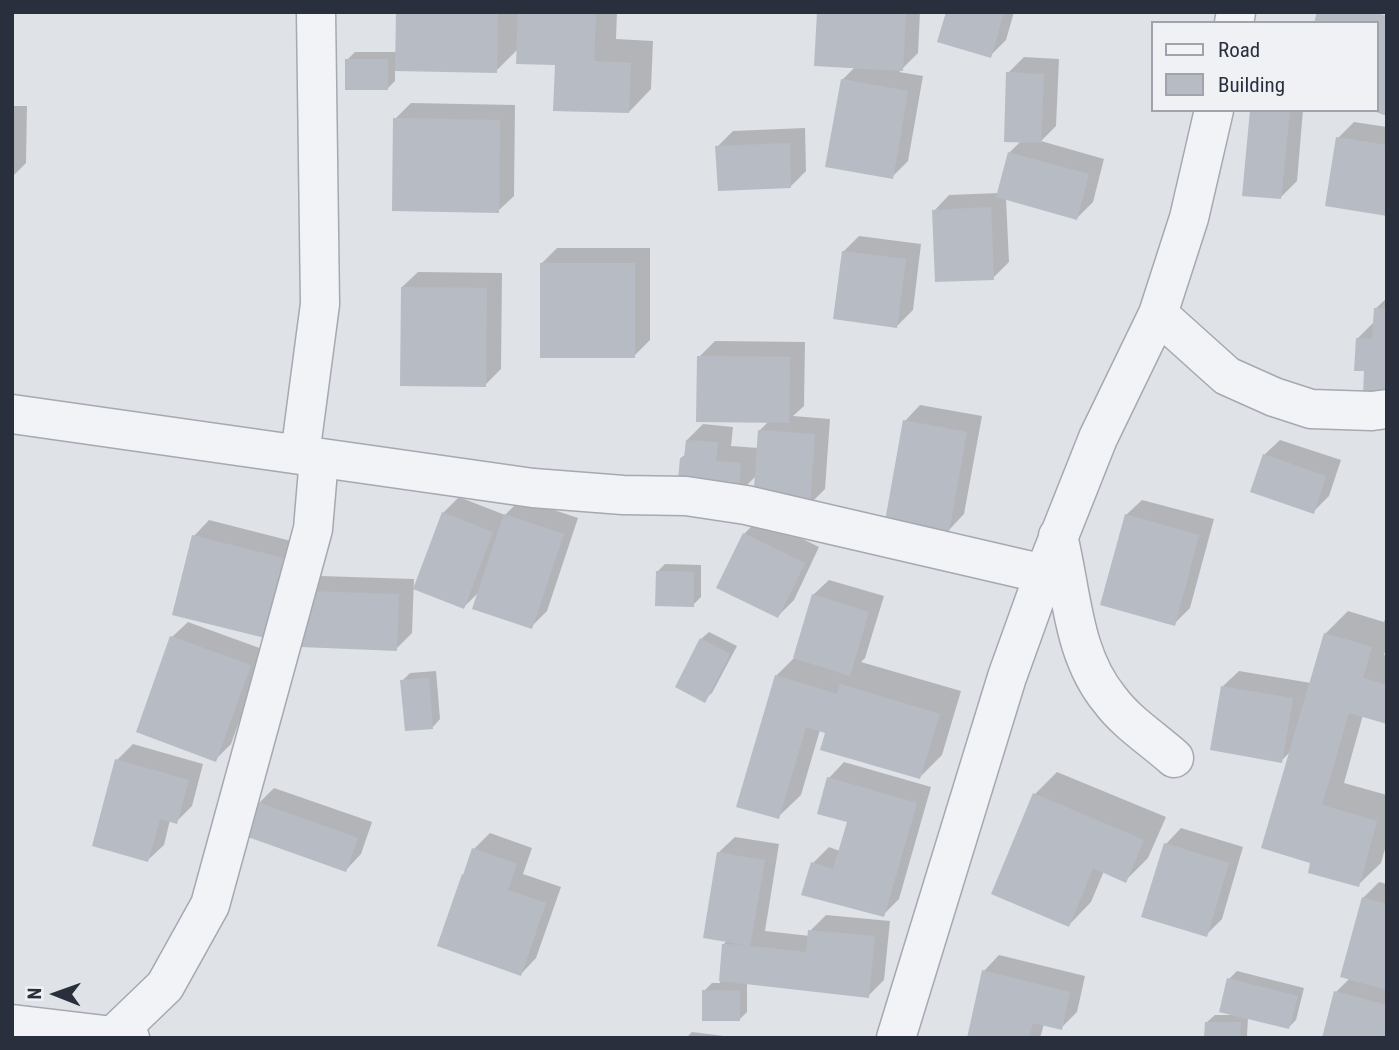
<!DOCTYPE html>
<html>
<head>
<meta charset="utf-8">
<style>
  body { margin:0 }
  #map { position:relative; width:1399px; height:1050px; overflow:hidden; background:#dfe2e7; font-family:"Roboto Condensed",sans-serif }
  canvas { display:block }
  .frame { position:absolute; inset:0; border:14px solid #2a2f3d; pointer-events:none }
  .legend { position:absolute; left:1151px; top:21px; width:228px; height:91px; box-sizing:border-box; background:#eff1f5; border:2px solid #a0a3ab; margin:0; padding:9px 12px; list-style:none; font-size:21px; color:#2a2f3d }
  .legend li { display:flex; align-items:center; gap:14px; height:35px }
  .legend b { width:35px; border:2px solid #a0a3ab }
  .north { position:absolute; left:21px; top:959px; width:70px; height:70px; -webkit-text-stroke:5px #eff1f5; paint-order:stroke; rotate:271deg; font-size:19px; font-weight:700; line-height:28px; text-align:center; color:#2a2f3d }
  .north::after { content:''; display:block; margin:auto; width:24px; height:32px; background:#2a2f3d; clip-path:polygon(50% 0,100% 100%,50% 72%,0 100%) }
</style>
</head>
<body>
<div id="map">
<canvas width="1399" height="1050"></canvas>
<div class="frame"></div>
<ul class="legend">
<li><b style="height:9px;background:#f2f3f6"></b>Road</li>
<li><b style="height:19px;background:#b7bbc4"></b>Building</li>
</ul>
<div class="north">N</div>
</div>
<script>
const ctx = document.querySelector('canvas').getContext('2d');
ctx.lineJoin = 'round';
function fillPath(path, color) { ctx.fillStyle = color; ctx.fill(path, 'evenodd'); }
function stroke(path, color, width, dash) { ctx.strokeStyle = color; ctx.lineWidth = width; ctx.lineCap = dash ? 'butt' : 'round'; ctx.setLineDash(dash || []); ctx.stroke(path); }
fillPath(new Path2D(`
  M349,12h29l-3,2z
  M397,12h220l-1,27 37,2 -2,48 -22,23 -72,-48 -39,-15 -22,22 -101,-2v12l-7,7 -41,-28 8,-8h42z
  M818,12h102l-2,41 -19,19 24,4 -15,85 -16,16 -50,-97 14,-14z
  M948,12h66l-8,28 -16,16z
  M1024,57l35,2 -3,67 -15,15 63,18 -11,43 -16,16 -71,-20 3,64 -16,16 -59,-67 15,-16 50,-2 11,-41 11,-11 -13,-68z
  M411,103l104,2 -1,91 -16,15 -103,-92z
  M12,106h15l-1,57 -14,14z
  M1252,110h51l-6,71 -16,16z
  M1354,122l33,5v87l-49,-76z
  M805,128l1,43 -15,15 -74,-39 16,-16z
  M859,236l62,8 -8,66 -16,16 -54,-74z
  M557,248h93v92l-16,16 -93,-92z
  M418,272l84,1 -1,96 -16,16 -83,-98z
  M1387,298v96l-21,-24 -9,-31 16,-16 2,-14z
  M715,341l90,1 -1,64 -11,10 37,3 -5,70 -16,16 -53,-29 -18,18 -57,-36 5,-4 1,-14 16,-16 30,3 -2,19 27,2 2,-18 9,-9 -70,-64z
  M920,405l62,11 -18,98 -15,16 -44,-109z
  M1280,440l61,20 -12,36 -16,16 -49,-57z
  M459,497l46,18 16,-16 57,19 -31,93 -16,16 -51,-36 -16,16 -21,-94z
  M1142,500l72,19 -24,89 -16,16 -48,-109z
  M760,518l59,29 -25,53 -16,16 -34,-82z
  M209,520l98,25 -19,78 -94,-87z
  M665,564l36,1v32l-8,8 -36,-33z
  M321,576l93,3 -2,54 -16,16 -91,-57z
  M829,580l55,16 -19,62 -4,4 100,29 -19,64 -22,22 -100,-47 -19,65 -23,22 -2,-141 18,-18 19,-63z
  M1348,611l36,11 3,-9v33l-3,9 3,1v66l-24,-7 -19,68 43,12v47l-6,21 -23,22 -46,-23 -20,-112 -11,11 -58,-75 16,-15 72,12 14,-49z
  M188,622l77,28 -34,94 -16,16 -43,-123z
  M709,632l28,14 -25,47 -8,7 -3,-61z
  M436,671l4,48 -7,8 -31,-46 8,-8z
  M133,744l70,20 -11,42 -16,16 -6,-2 -6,25 -16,15 -31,-100z
  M844,762l87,25 -32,112 -16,16 -70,-52 16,-16 11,4 9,-30 -20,-43z
  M1057,772l109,45 -18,41 -22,22 -22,-9 -13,31 -22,23 -34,-131z
  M274,788l98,34 -11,32 -15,16 -87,-67z
  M1181,828l62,19 -21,72 -16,16 -40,-91z
  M490,833l42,15 -9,26 38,13 -25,71 -15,16 -47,-125z
  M735,837l44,7 -14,87 45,5v-5l16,-16 64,6 -6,59 -16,16 -121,-13v29l-8,8 -35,-29 8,-8h8l4,-39 3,-4 -8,-88z
  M1379,882l8,2v154l-51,-46 14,-14 13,-80z
  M999,955l86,21 -8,36 -16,16 -17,-4 -4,14h-72l16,-67z
  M1237,971l67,17 -8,32 -7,7 -41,-10 -1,19 -2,2h-39l1,-16 8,-7h18l-4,-36z
  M692,1032l32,4v2h-38z`), '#0003');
fillPath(new Path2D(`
  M396,12h102l-1,61 -102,-2z
  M518,12h78l-2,49 37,2 -2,50 -76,-2 2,-46 -39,-1z
  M817,12h89l-3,59 -89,-5z
  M946,12h58l-13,46 -54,-16z
  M1317,12h57l13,4v100l-11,-4v-89h-62z
  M345,59h43v31h-43z
  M1006,72l38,2 -3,69 -37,-1z
  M841,79l67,12 -15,88 -68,-12z
  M1250,110h40l-9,89 -39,-3z
  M393,118l107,2 -1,93 -107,-2z
  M1336,137l51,8v71l-62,-10z
  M790,143l1,45 -73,3 -3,-45z
  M1008,152l81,22 -12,46 -81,-23z
  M991,207l3,73 -59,2 -3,-72z
  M842,251l64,8 -9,69 -64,-9z
  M540,263h95v95h-95z
  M401,287l86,1 -1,99 -86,-1z
  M1374,308l13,1v86l-24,-1 1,-23h-10l2,-33 16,1z
  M697,356l93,1 -1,66 -93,-1z
  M903,420l64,12 -18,100 -64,-11z
  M758,430l57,4 -5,73 -57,-5z
  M686,440l32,2 -2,19 25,2 -3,33 -61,-6 3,-32h4z
  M1263,454l63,22 -12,38 -64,-22z
  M442,512l51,20 -29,77 -51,-20z
  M504,514l60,20 -32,95 -60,-20z
  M1125,514l74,21 -24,91 -75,-21z
  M743,533l62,30 -27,55 -62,-30z
  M192,535l100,25 -19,80 -101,-25z
  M656,571l38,1v35l-39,-1z
  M304,591l95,3 -2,57 -96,-4z
  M812,594l57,18 -19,64 -57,-18z
  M1324,633l48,14 -9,31 24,7v39l-38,-11 -27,92 55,16 -18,66 -51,-14 2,-10 -49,-15z
  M170,636l81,29 -35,97 -80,-30z
  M700,638l30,16 -25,49 -30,-16z
  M775,675l62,19 3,-10 100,30 -20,65 -100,-29 5,-17 -19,-6 -27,92 -43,-12z
  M429,678l4,51 -28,2 -5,-51z
  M1221,686l72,12 -11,65 -72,-13z
  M115,759l74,21 -12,44 -17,-5 -12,43 -56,-16z
  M827,777l90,26 -33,114 -83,-22 10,-33 22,7 14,-47 -30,-8z
  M1033,793l111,47 -18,43 -33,-15 -24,59 -78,-33z
  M257,802l101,36 -12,34 -101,-36z
  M1164,843l65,20 -22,74 -66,-20z
  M472,848l45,16 -9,26 38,13 -25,73 -84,-30 25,-72 1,1z
  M717,852l48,8 -15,86 56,6 2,-22 67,6 -6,62 -150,-17 3,-37 23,1 -42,-7z
  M1362,897l25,7v86l-47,-13z
  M982,970l88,22 -8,38 -29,-7 -4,15h-62z
  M1227,978l71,18 -9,33 -70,-17z
  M702,990l38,1v30h-38z
  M1334,991l53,14v33h-65z
  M1205,1022h36l-1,16h-36z`), '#b7bbc4');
const minor = new Path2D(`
  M1234,23l2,-11
  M1158,314l69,62 47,21 37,12 61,2 15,-2
  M12,414l521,74 90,7 63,1 60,9 298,69
  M300,455l20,-151 -4,-292
  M1058,536c14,56 14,118 52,164 17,23 43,39 64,58
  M12,1024l118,14
  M113,1036l52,-50 45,-81 103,-376 6,-71
  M896,1038l111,-361 37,-103 54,-136 60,-124 31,-96 25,-108`);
stroke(minor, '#a5a9b1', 41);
stroke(minor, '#f2f3f6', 38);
</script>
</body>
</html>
